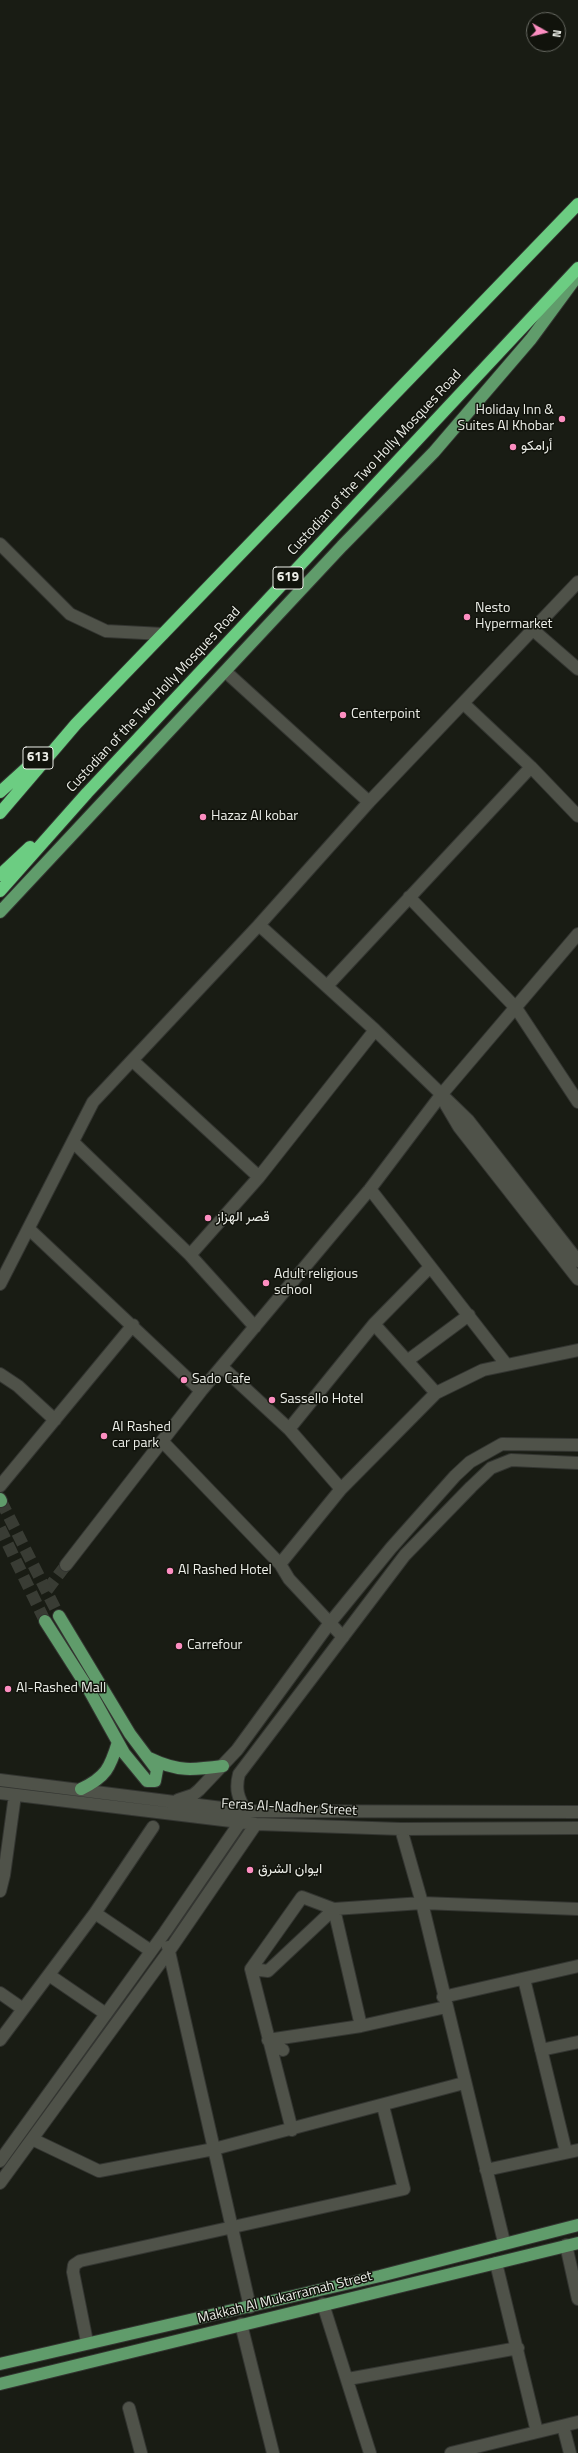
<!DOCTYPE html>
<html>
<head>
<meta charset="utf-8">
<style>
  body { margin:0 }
  #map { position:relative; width:578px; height:2453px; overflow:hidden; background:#191c14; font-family:"Titillium Web",sans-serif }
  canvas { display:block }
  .north { position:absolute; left:526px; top:12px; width:40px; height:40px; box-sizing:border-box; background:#11130c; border:1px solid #696b64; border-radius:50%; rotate:98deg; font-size:11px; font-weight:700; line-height:16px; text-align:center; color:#eceee8 }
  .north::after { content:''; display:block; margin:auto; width:14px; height:18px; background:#fd8ec1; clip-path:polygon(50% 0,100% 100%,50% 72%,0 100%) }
</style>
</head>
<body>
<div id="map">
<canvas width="578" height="2453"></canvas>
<div class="north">N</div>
</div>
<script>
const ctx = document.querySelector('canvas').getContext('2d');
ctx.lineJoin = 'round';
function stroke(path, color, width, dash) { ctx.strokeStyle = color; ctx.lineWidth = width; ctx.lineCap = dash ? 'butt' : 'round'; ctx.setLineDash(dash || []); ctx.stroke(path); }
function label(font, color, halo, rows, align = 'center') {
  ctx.font = font + ' "Titillium Web",Vazirmatn,sans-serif'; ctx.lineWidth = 3; ctx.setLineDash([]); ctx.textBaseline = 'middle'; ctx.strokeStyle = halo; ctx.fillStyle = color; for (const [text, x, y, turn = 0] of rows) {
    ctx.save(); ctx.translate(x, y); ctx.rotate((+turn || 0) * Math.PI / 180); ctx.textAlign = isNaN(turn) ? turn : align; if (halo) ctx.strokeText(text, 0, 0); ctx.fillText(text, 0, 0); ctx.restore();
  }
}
stroke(new Path2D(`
  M47,1590l19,-25`), '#393c34', 12, [12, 6]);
stroke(new Path2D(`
  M1,1501l58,115
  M0,1528l45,93`), '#393c34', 12, [12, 6]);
const minor = new Path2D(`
  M0,544l70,70 36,17 57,3
  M532,629l46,40
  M226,672l143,130 -110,123 116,105 93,90 110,141
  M463,703l68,64 47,49
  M369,802l209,-220
  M409,897l107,111 62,94
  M327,986l204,-219
  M133,1061l126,116
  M446,1105l13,22 119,152
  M73,1142l117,113 65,72
  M370,1189l136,175
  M29,1229l172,162
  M190,1255l69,-78 116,-147
  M0,1284l93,-182 166,-177
  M374,1324l62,69
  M407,1361l62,-46
  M222,1367l67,62 52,60
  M0,1374l18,12 37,34
  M289,1429l85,-105 56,-57
  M162,1441l118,123 9,15 54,58
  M0,1486l133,-161
  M280,1564l61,-75 95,-96 47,-23 95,-20
  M66,1565l135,-174 169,-202 71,-94 137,-161
  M0,1780l246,31 332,1
  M0,1793l256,31 145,5 177,-1
  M178,1800l15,-5 6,-5 38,-40 92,-126 62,-76 64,-72 15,-14 32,-18 76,1
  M246,1811c-8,-13 -11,-22 -7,-37l166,-219 66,-68 20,-19 20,-8 67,3
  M401,1829l21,74 82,339
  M0,1891l4,-16 11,-80
  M95,1913l56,38
  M168,1947l82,360
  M251,1969l17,2 66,-62 88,-6 156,6
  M49,1975l57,39
  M524,1979l42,173
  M0,1993l23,16
  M443,1997l135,-31
  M0,2040l95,-127 58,-86
  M268,2040l93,-14 85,-19
  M269,2041l14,9
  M541,2050l37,-8
  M292,2130l-41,-161 51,-72 32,12 27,117
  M32,2139l67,32 115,-22 250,-66
  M0,2161l165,-229 76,-111
  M486,2170l92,-20
  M0,2183l169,-232 87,-127
  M566,2245l12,54
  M496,2263l41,169
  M323,2304l47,149
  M241,2324l32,129
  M87,2342l-14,-70 1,-7 6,-4 324,-72 -21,-83
  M348,2379l170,-31
  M129,2408l12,45
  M563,2426l7,27
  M451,2453l127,-31`);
const major = new Path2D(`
  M0,912l342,-366 92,-94 97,-113 47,-64
  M0,1499l1,2
  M45,1621l44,69 35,63 23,28h8l2,-11 -27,-36 -71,-118
  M149,1758c29,14 44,12 74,8
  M81,1789c25,-12 29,-21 37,-47
  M0,2364l380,-88 198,-51
  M0,2384l578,-141`);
const highway = new Path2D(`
  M0,792l41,-37
  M0,813l76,-89 502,-520
  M0,875l30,-28
  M0,891l87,-98 491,-525`);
stroke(minor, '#333531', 14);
stroke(major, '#333531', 14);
stroke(highway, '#333531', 14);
stroke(minor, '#4f5249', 12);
stroke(major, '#609c6b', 12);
stroke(highway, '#6ccd82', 12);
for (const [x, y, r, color] of [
  [562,419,4,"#fd8ec1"],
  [513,447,4,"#fd8ec1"],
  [467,617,4,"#fd8ec1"],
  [343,715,4,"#fd8ec1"],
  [203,817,4,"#fd8ec1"],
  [208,1218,4,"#fd8ec1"],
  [266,1283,4,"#fd8ec1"],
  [184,1380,4,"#fd8ec1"],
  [272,1400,4,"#fd8ec1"],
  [104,1436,4,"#fd8ec1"],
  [170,1571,4,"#fd8ec1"],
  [179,1646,4,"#fd8ec1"],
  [8,1689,4,"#fd8ec1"],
  [250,1870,4,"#fd8ec1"]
]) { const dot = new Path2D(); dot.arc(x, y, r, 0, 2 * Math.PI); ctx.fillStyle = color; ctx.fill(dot); stroke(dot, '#11130c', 1.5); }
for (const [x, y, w] of [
  [288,578,30],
  [38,758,30]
]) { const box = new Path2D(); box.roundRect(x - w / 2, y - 11, w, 22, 3); ctx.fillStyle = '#11130c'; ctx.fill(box); stroke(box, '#eceee8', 1); }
label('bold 13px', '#eceee8', null, [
  ["619",288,578],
  ["613",38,758]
]);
label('14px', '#eceee8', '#11130c', [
  ["Holiday Inn &",554,411,"right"],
  ["Suites Al Khobar",554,427,"right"],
  ["أرامكو",521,447],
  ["Nesto",475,609],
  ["Hypermarket",475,625],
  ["Centerpoint",351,715],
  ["Hazaz Al kobar",211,817],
  ["قصر الهزاز",216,1218],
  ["Adult religious",274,1275],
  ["school",274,1291],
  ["Sado Cafe",192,1380],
  ["Sassello Hotel",280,1400],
  ["Al Rashed",112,1428],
  ["car park",112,1444],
  ["Al Rashed Hotel",178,1571],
  ["Carrefour",187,1646],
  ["Al-Rashed Mall",16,1689],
  ["ايوان الشرق",258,1870]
], 'left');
label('14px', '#eceee8', '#11130c', [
  ["Custodian of the Two Holly Mosques Road",375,463,-47],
  ["Custodian of the Two Holly Mosques Road",154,700,-47],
  ["Feras Al-Nadher Street",289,1808,3],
  ["Makkah Al Mukarramah Street",285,2298,-14]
]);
</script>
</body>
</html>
